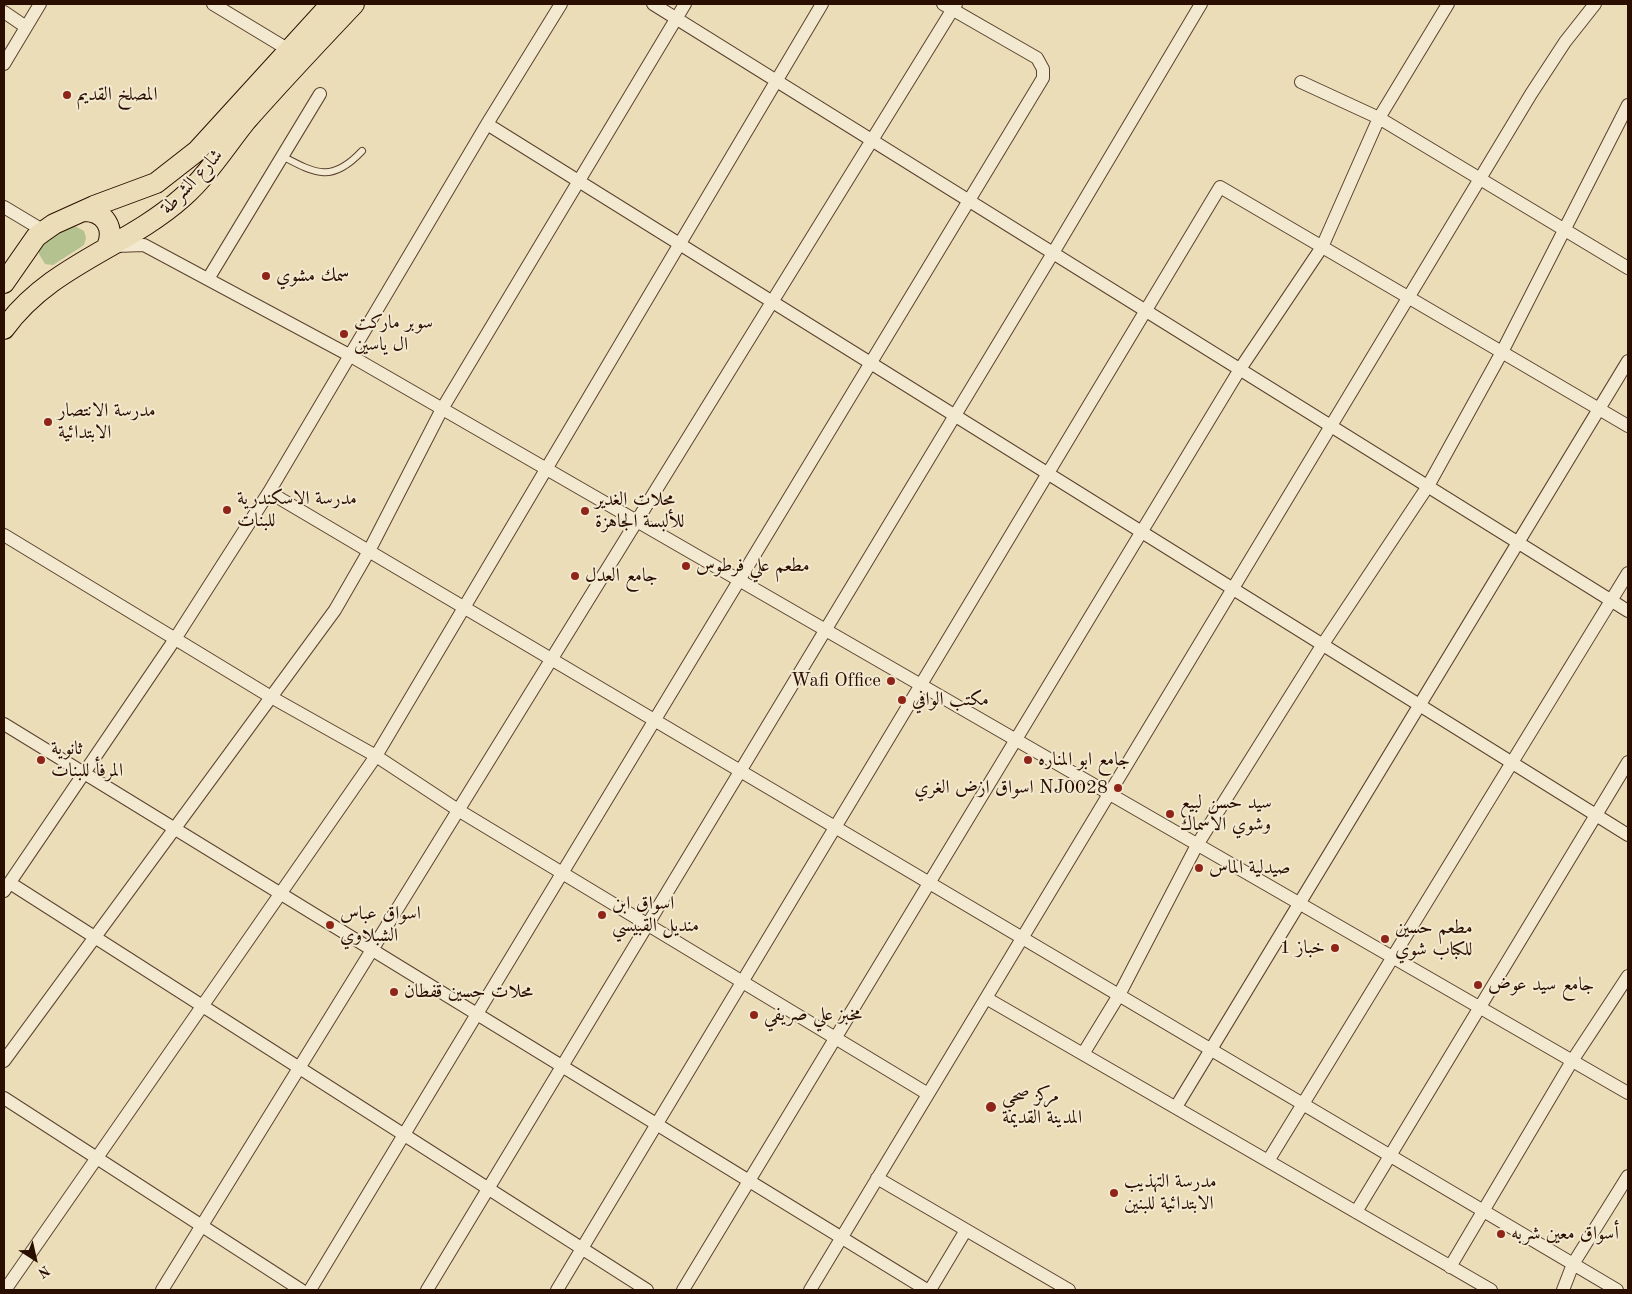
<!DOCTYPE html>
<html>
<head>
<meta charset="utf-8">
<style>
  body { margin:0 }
  #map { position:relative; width:1632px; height:1294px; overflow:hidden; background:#ebddb7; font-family:"Old Standard TT",serif }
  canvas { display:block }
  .frame { position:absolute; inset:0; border:5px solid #2a0e00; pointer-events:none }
  .north { position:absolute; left:10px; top:1234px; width:50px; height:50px; -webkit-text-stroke:4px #f2e9d0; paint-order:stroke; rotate:145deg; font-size:14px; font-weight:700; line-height:20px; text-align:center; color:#2a0e00 }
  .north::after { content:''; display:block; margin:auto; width:18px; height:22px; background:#2a0e00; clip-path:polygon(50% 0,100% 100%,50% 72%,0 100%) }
</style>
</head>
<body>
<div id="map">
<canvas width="1632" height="1294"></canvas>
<div class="frame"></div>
<div class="north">N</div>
</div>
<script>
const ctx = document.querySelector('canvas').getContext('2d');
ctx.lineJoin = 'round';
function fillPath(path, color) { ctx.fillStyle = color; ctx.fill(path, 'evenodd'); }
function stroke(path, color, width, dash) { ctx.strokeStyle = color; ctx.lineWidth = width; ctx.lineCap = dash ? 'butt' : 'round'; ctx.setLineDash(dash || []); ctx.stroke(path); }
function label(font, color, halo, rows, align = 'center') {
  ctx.font = font + ' "Old Standard TT",Amiri,serif'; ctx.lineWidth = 4; ctx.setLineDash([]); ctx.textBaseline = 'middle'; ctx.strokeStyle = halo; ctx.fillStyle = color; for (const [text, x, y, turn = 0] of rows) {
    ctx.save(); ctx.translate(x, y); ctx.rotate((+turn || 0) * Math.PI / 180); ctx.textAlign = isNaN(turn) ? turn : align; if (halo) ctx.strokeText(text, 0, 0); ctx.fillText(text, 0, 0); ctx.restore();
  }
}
fillPath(new Path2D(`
  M73,225l11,6 2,7 -2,7 -31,20 -8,-1 -6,-10v-6l7,-8z`), '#b4c290');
const service = new Path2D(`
  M282,156c34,18 50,27 80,-5`);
const minor = new Path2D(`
  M213,4l76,46
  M653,4l975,607
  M4,12l22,15
  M4,64l36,-60
  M1301,82l78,36 249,150
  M487,124l1141,711
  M4,207l40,24
  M116,246l28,-1 205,110 1279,738
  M208,279l112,-185
  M269,492l1348,798
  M4,535l267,162 105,59 82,54 470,284
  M4,724l923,566
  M10,883l637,407
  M4,891l171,-252 94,-147 218,-368 74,-120
  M986,998l505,292
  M1083,1054l36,-59 78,-150 126,-201 105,-158 74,-134 126,-247
  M4,1061l331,-451 34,-59 73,-142 243,-405
  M4,1098l297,192
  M1176,1107l452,-746
  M1268,1161l360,-588
  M877,1178l192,112
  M1356,1212l272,-450
  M1450,1267l122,-206 56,-85
  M5,1290l371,-534 446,-752
  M162,1290l794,-1286
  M310,1290l733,-1212v-9l-6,-11 -94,-54
  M427,1290l626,-1037 148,-249
  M557,1290l663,-1103 408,239
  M683,1290l557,-921 82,-122 57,-129 69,-114
  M810,1290l721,-1196 34,-52 30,-38
  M930,1290l36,-60
  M1563,1290l10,-26 55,-88`);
const primary = new Path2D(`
  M84,211c21,0 31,17 23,36
  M4,283l32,-46 8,-6 10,-7 40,-18 62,-23 41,-32 134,-147
  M4,329c47,-65 122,-81 179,-132 24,-21 43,-51 63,-76 35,-40 72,-79 108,-117`);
stroke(service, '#5a422e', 8);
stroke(minor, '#5a422e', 14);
stroke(primary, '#2a0e00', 22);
stroke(service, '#f2e9d0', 6);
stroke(minor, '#f2e9d0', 12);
stroke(primary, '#ebddb7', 20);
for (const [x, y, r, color] of [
  [67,95,5,"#8f2418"],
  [266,276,5,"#8f2418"],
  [344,334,5,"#8f2418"],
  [48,422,5,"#8f2418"],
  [227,510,5,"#8f2418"],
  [585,511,5,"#8f2418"],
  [686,566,5,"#8f2418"],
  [575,576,5,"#8f2418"],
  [891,681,5,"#8f2418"],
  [902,700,5,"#8f2418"],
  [41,760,5,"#8f2418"],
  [1028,760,5,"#8f2418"],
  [1118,788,5,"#8f2418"],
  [1170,814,5,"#8f2418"],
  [1199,868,5,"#8f2418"],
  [602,915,5,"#8f2418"],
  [330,925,5,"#8f2418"],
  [1385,939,5,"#8f2418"],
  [1335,948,5,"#8f2418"],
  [1478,985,5,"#8f2418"],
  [394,992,5,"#8f2418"],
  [754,1015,5,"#8f2418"],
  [991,1107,6,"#8f2418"],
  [1114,1193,5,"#8f2418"],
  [1501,1234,5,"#8f2418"]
]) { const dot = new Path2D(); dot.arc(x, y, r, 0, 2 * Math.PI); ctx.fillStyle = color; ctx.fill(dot); stroke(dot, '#f2e9d0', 2); }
label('19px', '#2a0e00', '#f2e9d0', [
  ["المصلخ القديم",77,95],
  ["سمك مشوي",276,276],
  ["سوبر ماركت",354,323],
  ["ال ياسين",354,345],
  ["مدرسة الانتصار",58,411],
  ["الابتدائية",58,433],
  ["مدرسة الاسكندرية",237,499],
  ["للبنات",237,521],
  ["محلات الغدير",595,500],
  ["للألبسة الجاهزة",595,522],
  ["مطعم علي فرطوس",696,566],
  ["جامع العدل",585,576],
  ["Wafi Office",881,681,"right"],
  ["مكتب الوافي",912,700],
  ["ثانوية",51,749],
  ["المرفأ للبنات",51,771],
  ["جامع ابو المناره",1038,760],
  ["اسواق ازض الغري NJ0028",1108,788,"right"],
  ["سيد حسن لبيع",1180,803],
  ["وشوي الاسماك",1180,825],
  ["صيدلية الماس",1209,868],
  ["اسواق ابن",612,904],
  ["منديل القبيسي",612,926],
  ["اسواق عباس",340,914],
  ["الشبلاوي",340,936],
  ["مطعم حسين",1395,928],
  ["للكباب شوي",1395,950],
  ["خباز 1",1325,948,"right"],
  ["جامع سيد عوض",1488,985],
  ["محلات حسين قفطان",404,992],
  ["مخبز علي صريفي",764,1015],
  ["مركز صحي",1002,1096],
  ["المدينة القديمة",1002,1118],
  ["مدرسة التهذيب",1124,1182],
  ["الابتدائية للبنين",1124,1204],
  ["أسواق معين شربه",1511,1234]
], 'left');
label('19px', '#2a0e00', '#f2e9d0', [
  ["شارع الشرطة",192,182,-47]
]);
</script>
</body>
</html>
